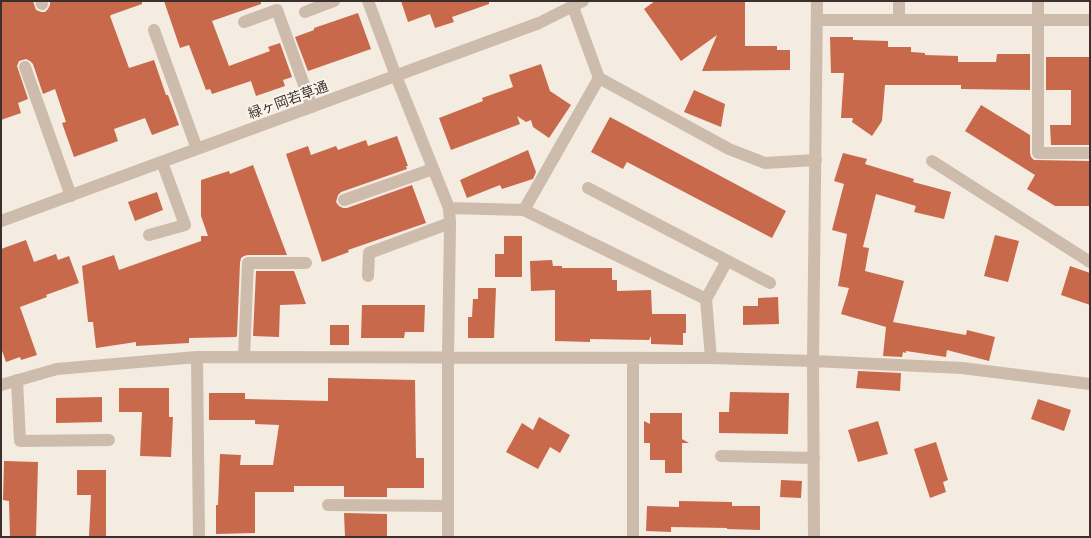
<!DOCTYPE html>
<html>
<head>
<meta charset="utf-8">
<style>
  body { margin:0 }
  #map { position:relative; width:1091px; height:538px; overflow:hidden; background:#f4ebe1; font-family:Barlow,sans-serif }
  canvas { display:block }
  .frame { position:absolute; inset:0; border:2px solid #3b302b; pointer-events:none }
</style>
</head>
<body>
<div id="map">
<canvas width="1091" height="538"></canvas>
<div class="frame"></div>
</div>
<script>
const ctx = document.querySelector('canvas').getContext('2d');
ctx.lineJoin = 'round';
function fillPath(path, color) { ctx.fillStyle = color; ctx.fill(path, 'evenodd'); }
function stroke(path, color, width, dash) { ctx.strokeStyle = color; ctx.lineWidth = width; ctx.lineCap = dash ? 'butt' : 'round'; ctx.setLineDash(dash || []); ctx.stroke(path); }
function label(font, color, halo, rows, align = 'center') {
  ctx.font = font + ' Barlow,"Noto Sans JP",sans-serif'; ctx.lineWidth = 4; ctx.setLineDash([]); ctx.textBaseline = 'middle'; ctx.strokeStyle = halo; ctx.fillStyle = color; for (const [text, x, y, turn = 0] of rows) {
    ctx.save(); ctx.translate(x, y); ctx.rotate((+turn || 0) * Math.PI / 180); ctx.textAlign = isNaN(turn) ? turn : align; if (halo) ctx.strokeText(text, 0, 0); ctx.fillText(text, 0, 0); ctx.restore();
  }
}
fillPath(new Path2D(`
  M1,1h32l3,9 5,2h4l3,-3 2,-4v-4h92v3l-31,11 -1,1 19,52 25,-8 12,35h2l11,30 -27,10 -7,-17 -31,11 4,12 -44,16 -12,-34 4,-1 -11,-33 -12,5 -10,-30 -3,-3 -4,-2 -7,2 -2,5 11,33 -10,4 3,10 -20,7z
  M164,1h97v3l-49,17 17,45 41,-15 -2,-4 12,-4 12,34 -9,3 2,6 -29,10 -5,-15 -39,13 -2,-5 -4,1 -17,-45 -9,3z
  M401,1h88v3l-37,13 2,5 -19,6 -5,-14 -22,8z
  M655,1h90v45h32v4h13v20l-88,1 15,-36 -36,26 -37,-52z
  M358,13l13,36 -63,22 -13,-34 19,-7v-2z
  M830,37h23v3l35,1v6h23v5l14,1v2l33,1v6h38l1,-8h33v36l-69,-1v-4h-76l-3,36 -10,15 -20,-14 1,-4h-12l3,-45h-13z
  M1046,57h44v88h-39l-1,-20h21v-35h-25z
  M541,64l9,27 21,14 -22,33 -16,-11 -2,-7 -5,2 -9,-6 3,8 -69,26 -12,-32 44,-17 -1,-3 31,-11 -4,-12z
  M694,90l31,14 -4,23 -37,-15z
  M981,105l49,30v18l1,4 3,3 56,1v45h-35l-28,-17 8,-14 -70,-44z
  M610,117l176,94 -14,27 -145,-76 -4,7 -32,-17z
  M397,136l11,30h-2l1,3 -66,23 -3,3 -2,7 3,4 4,2h4l65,-23 14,38 -78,27 1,2 -27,10 -36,-108 22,-8 3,9 25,-9 2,4 28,-10 2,6z
  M528,150l8,22 -3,7 -31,10 -2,-4 -33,13 -7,-18z
  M843,153l24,6 -2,5 49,15 -1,3 38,10 -7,27 -30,-7 2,-6 -40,-12 -13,53 6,1 -4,23 39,10 -11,41 73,13 1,-5 28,7 -6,24 -42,-11 -1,7 -40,-6v2l-3,-1 -1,5 -19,-1 3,-29 -45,-13 8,-26 -11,-2 9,-52 -15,-4 12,-46 -10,-3z
  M253,165l34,90h-39l-4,1 -3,2 -1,5 -3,73 -1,1 -47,1v5l-53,3v-4l-40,6 -3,-26h-5l-6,-56 32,-11 5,15 82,-29v-5h7l-7,-20v-36l28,-9 1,3z
  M157,192l6,18 -28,11 -7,-19z
  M995,235l24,6 -11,41 -24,-6z
  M504,236h18v41h-27v-23h9z
  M26,240l8,22 22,-8 2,6 11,-4 10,27 -33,12 1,2 -27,10 17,48 -16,5 -1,-3 -14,5 -5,-14v-99z
  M552,260l1,6h9v2h50v12h5v11l34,-1 1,24h34v19h-3v12l-32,-1v-8l-2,4 -59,-1v3l-35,-1v-51l-24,1 -1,-30z
  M1070,266l20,7v32l-29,-10z
  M256,271h38l12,33 -26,1 -1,32 -26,-1z
  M478,288h18l-2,50h-26v-21h4l1,-18h5z
  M778,297l1,27 -36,1v-19h15v-8z
  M362,305h63l-1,27h-19l-1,6h-43z
  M330,325h19v20h-19z
  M858,371l43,2 -1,18 -44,-3z
  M328,378l87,2 1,78h8v30h-37v9h-43v-11h-50v6h-39v41l-39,1v-29h2l2,-51 21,1 -1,10h33l6,-40 -24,-1v-4h-46v-27h36v6l83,2z
  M119,388h50v29h4l-2,40 -31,-1 2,-44h-23z
  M730,392l59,1 -1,41 -69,-1v-21h10z
  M102,397v25l-46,1v-25z
  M1038,399l33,11 -7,21 -33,-12z
  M650,413h32v26l7,4h-7v30h-17v-13h-15v-17h-6v-22l6,3z
  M539,417l31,18 -10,18 -10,-6 -12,22 -32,-17 16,-29 11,7z
  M878,421l10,33 -30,8 -10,-32z
  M936,442l12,38 -5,2 3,10 -16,6 -16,-49z
  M4,461l34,1 -2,75h-26l-1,-36 -6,-1z
  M77,470h29v67h-17l2,-42h-14z
  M781,480l21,1 -1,17 -21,-1z
  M679,501l53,1v4h28v24l-33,-1v-1l-56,-1v5l-25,-1 1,-25 32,1z
  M344,513l43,1v23h-42z`), '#c8694b');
stroke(new Path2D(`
  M41,1l1,3
  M368,1l28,75 53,132 1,15 -2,135v179
  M1038,1v152h52
  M305,12l29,-11
  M817,20h273
  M899,20v-19
  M244,22l33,-12 35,97
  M154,30l43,119
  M25,67l46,129
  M599,78l130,71 36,14 51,-3
  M932,161l158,101
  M588,188l182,95
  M344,200l89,-31
  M449,208l75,2 182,89 5,59
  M524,210l75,-132 -26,-71
  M1,221l538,-198 44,-22
  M149,235l36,-10 -23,-63
  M368,276l1,-23 81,-30
  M706,299l21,-38
  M197,357l2,180
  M244,357l4,-94h58
  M17,380l3,61 89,-1
  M1,385l56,-16 140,-12 514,1 102,3 149,7 128,16
  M721,456l93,2
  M328,505l120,1
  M633,537v-178
  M814,537l-1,-176 4,-360`), '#cdbbac', 12);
label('14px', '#3b302b', '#fbf5ee', [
  ["緑ヶ岡若草通",288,100,-20]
]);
</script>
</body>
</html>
